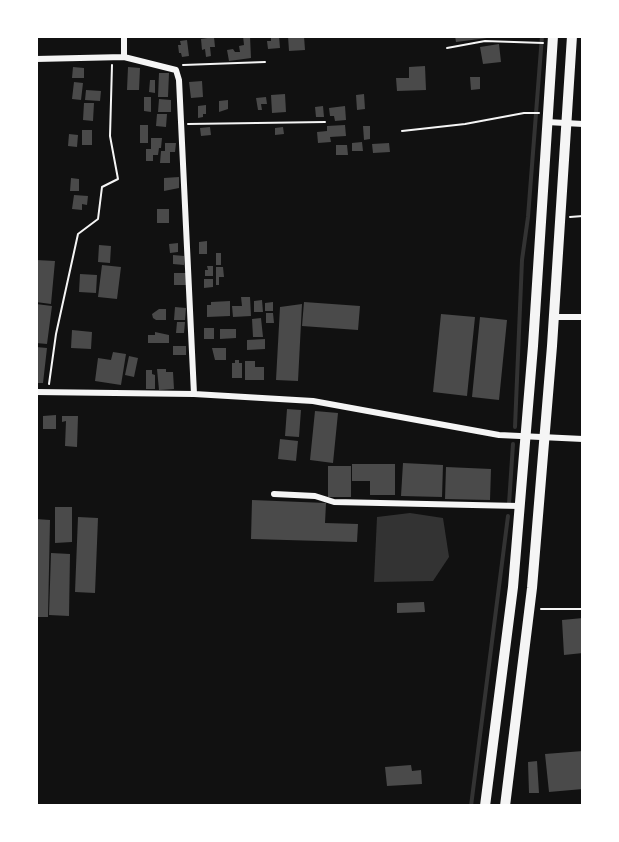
<!DOCTYPE html>
<html>
<head>
<meta charset="utf-8">
<style>
  body { margin:0 }
  #map { position:relative; width:619px; height:842px; overflow:hidden; background:#111; font-family:"Fira Sans",sans-serif }
  canvas { display:block }
  .frame { position:absolute; inset:0; border:38px solid #fff; pointer-events:none }
</style>
</head>
<body>
<div id="map">
<canvas width="619" height="842"></canvas>
<div class="frame"></div>
</div>
<script>
const ctx = document.querySelector('canvas').getContext('2d');
ctx.lineJoin = 'round';
function fillPath(path, color) { ctx.fillStyle = color; ctx.fill(path, 'evenodd'); }
function stroke(path, color, width, dash) { ctx.strokeStyle = color; ctx.lineWidth = width; ctx.lineCap = dash ? 'butt' : 'round'; ctx.setLineDash(dash || []); ctx.stroke(path); }
fillPath(new Path2D(`
  M410,513l33,5 6,39 -16,24 -59,1 3,-65z`), '#333');
stroke(new Path2D(`
  M515,427l7,-167 6,-43 14,-181
  M509,504l4,-60
  M471,806l37,-290`), '#333', 4);
fillPath(new Path2D(`
  M243,36h7l1,22 -22,3 -2,-11 6,-1 2,3h5l-1,-6 5,-1z
  M279,36l1,12 -12,1 -1,-8h4v-4z
  M288,36h16l1,14 -16,1z
  M455,36h32v2l-31,4z
  M214,37l1,10h-5l1,9 -5,1 -1,-8 -3,1 -1,-11z
  M187,40l2,16 -7,1 -1,-4h-2l-1,-8h3l-1,-4z
  M499,44l2,18 -18,2 -3,-17z
  M425,66l1,24 -29,1 -1,-13h13v-11z
  M73,67l11,1v10h-12z
  M128,67l12,1 -1,22h-12z
  M159,73h10l-1,24h-10z
  M470,77h10v12l-9,1z
  M150,80h5v13l-6,-1z
  M202,81l1,16 -12,1 -2,-16z
  M74,82l9,1 -2,17 -9,-1z
  M86,90l15,1 -1,10 -15,-1z
  M285,94l1,18 -14,1 -1,-18z
  M364,94l1,15 -8,1 -1,-15z
  M144,97h7v15l-7,-1z
  M266,97l1,7h-6l1,6h-4l-2,-12z
  M159,99l12,1v12h-13z
  M228,100v9l-9,3v-11z
  M84,103h10l-1,18 -10,-1z
  M206,105v9h-3v3l-5,1v-12z
  M323,106l1,11h-8l-1,-10z
  M345,106l1,14 -11,1 -1,-5h-4l-1,-8z
  M157,114h10l-1,13 -10,-1z
  M140,125h8v18h-8z
  M345,125l1,11 -16,1 1,5 -13,1 -1,-11 10,-1v-5z
  M363,126h7v13l-6,1z
  M210,127l1,8 -10,1 -1,-8z
  M283,127l1,7 -9,1v-7z
  M82,130h10v15h-10z
  M69,134l9,1 -1,12 -9,-1z
  M151,138h11l-1,10h-2l-1,7h-5v6h-7v-12h5z
  M362,142l1,9h-11v-8z
  M165,143h11l-1,9h-5v11h-10l1,-12h4z
  M389,143l1,9 -17,1 -1,-9z
  M336,145h11l1,10h-12z
  M179,177v11l-15,3v-13z
  M71,178l8,1v12h-9z
  M74,195l14,1 -1,9 -5,-1v6l-10,-1z
  M157,209h12v14h-12z
  M207,241v13h-8v-12z
  M178,243v9l-8,1 -1,-9z
  M99,245l12,1 -1,17 -12,-1z
  M216,253h5v12h-5z
  M173,255l11,1v9l-11,-1z
  M36,260l19,1 -4,43 -15,-2z
  M102,265l19,2 -4,32 -19,-2z
  M207,266h6v10h-8v-6h3z
  M216,267h7l1,10h-5v8h-3z
  M174,273h12v12h-12z
  M80,274l17,1 -1,18 -17,-1z
  M204,279h9v8l-9,1z
  M241,297h9l1,19 -18,1 -1,-11h10z
  M262,300l1,12h-9v-11z
  M230,301v15l-23,1v-12h4v-3z
  M273,302v9h-8v-8z
  M304,302l56,4 -2,24 -56,-4z
  M36,304l16,2 -5,38 -11,-1z
  M302,304l-4,77 -22,-1 4,-73z
  M175,307l11,1 -1,12h-11z
  M159,309h7v11h-10l-3,-2 -1,-4z
  M266,313h7l1,10h-8z
  M441,314l34,3 -8,79 -34,-4z
  M480,317l27,3 -8,80 -27,-3z
  M261,318l2,19h-10l-1,-18z
  M177,322h8l-1,11h-8z
  M204,328h10v11h-10z
  M220,329h16v9l-16,1z
  M72,330l20,2 -1,17 -20,-1z
  M155,332l14,3v8h-21v-8h7z
  M265,339v10l-18,1v-10z
  M173,346h13v9h-13z
  M36,347l11,1 -4,35h-7z
  M212,348h14v12h-11z
  M113,352l13,2 -5,31 -26,-4 3,-23 13,2z
  M129,356l9,2 -4,19 -9,-2z
  M235,360h4v3h3v15h-10v-15h3z
  M245,361h10v6h9v13h-19z
  M157,369h9v3h7l1,17 -15,1z
  M146,370h6v4l3,1v14h-9z
  M287,409l14,1 -2,27 -14,-1z
  M315,411l23,2 -5,50 -23,-3z
  M56,415v14h-13v-13z
  M62,416h16l-1,31 -12,-1 1,-25 -4,1z
  M280,439l18,2 -2,20 -18,-2z
  M403,463l40,2 -1,32 -41,-1z
  M352,464h43v31h-25v-14h-18z
  M328,466h23v31h-23z
  M446,467l45,2 -1,31 -45,-1z
  M252,500l74,3 -1,20 33,1 -1,18 -106,-3z
  M55,507h17v35l-17,1z
  M78,517l20,1 -3,75 -20,-1z
  M36,519l14,1 -2,97h-12z
  M51,553l19,1 -1,62 -20,-1z
  M424,602l1,10 -28,1v-10z
  M583,618v35l-19,2 -2,-35z
  M583,751v38l-34,3 -4,-38z
  M537,761l2,32h-10l-1,-31z
  M411,765l1,6 9,-1 1,14 -35,2 -2,-19z`), '#4a4a4a');
stroke(new Path2D(`
  M447,48l38,-7 58,2
  M183,65l82,-3
  M188,124l137,-2
  M402,131l63,-7 59,-11h15
  M570,217l13,-1
  M49,384l7,-50 22,-100 20,-15 4,-32 16,-8 -8,-43 2,-71
  M541,609h42`), '#f5f5f5', 2);
stroke(new Path2D(`
  M124,36v21l52,13 3,10 15,314
  M36,59l88,-2
  M547,122l36,2
  M554,317h29
  M36,392l158,2 119,7 186,34 84,4
  M274,494l41,2 19,6 185,4`), '#f5f5f5', 6);
stroke(new Path2D(`
  M485,806l28,-219 20,-241 20,-310
  M505,806l27,-218 20,-242 20,-310`), '#f5f5f5', 10);
</script>
</body>
</html>
